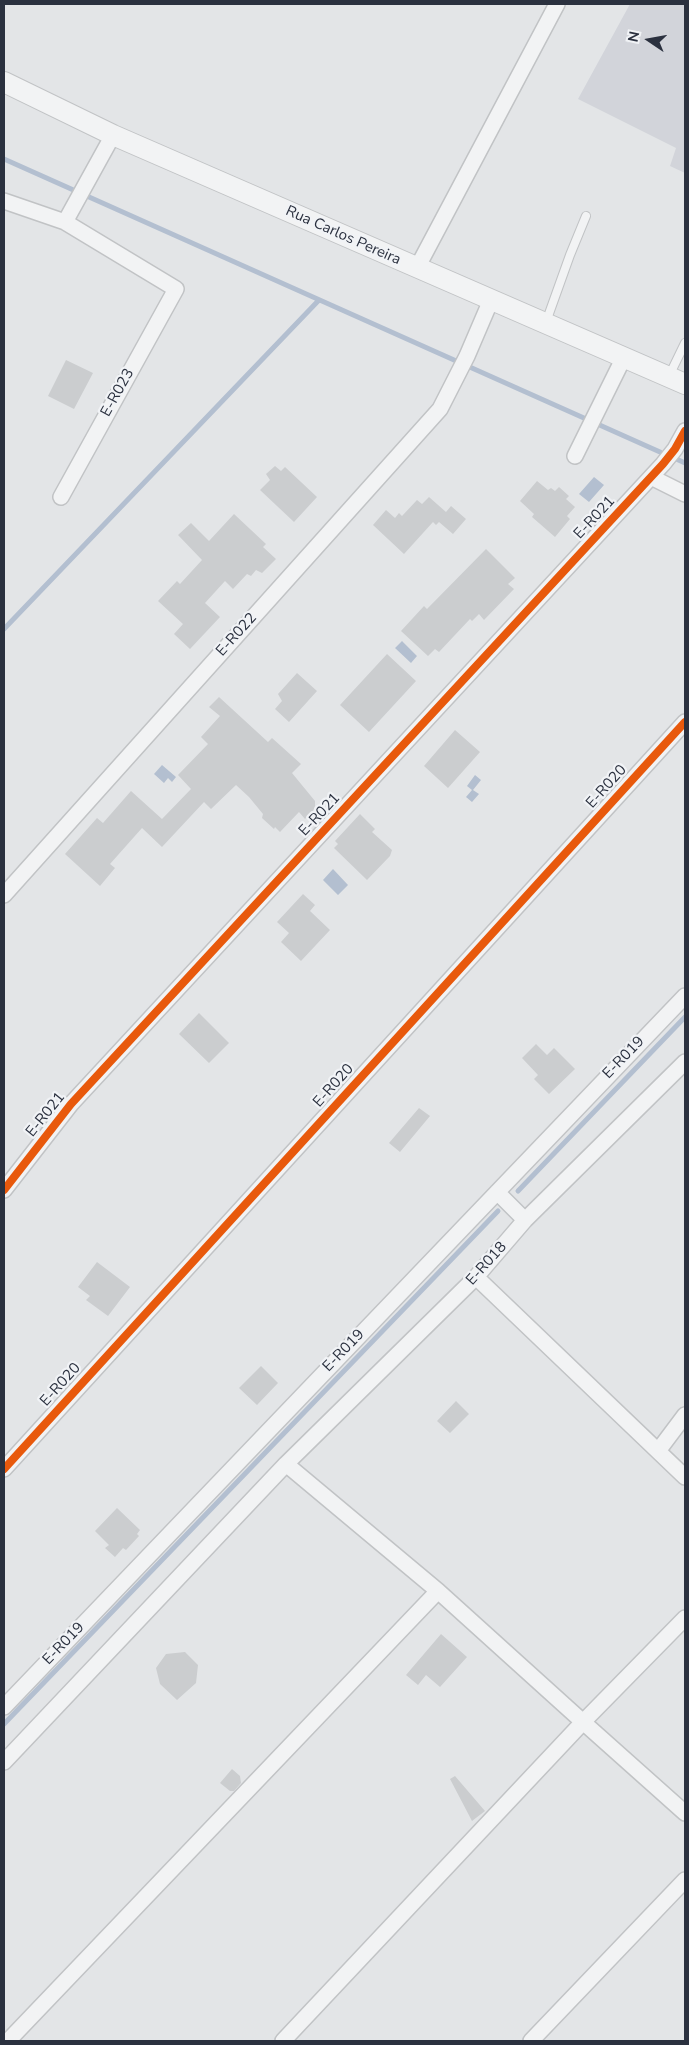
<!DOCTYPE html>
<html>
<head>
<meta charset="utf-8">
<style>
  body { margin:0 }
  #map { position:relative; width:689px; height:2045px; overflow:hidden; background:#e3e5e7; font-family:"Nunito Sans",sans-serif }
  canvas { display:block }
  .frame { position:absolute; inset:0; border:5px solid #2b313f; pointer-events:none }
  .north { position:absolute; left:624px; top:15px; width:50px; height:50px; -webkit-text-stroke:4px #f1f3f6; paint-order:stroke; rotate:282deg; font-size:14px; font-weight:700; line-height:20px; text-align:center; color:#2b313f }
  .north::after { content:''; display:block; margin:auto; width:18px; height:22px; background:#2b313f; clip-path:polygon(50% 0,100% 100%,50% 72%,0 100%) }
</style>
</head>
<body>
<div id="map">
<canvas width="689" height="2045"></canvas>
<div class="frame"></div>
<div class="north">N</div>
</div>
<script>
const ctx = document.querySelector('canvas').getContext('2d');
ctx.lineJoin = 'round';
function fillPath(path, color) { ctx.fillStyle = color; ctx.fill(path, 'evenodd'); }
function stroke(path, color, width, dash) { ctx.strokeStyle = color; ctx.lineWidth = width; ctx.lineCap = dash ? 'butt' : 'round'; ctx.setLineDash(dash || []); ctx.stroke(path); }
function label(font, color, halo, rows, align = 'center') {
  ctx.font = font + ' "Nunito Sans",sans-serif'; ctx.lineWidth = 4.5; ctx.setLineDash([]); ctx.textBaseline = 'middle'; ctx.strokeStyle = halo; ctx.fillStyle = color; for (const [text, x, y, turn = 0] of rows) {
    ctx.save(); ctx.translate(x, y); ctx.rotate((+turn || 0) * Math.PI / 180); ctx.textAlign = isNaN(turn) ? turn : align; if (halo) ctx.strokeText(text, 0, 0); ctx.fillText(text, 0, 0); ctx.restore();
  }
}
fillPath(new Path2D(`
  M630,4h55v169l-15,-7 6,-18 -98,-49z`), '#d2d4da');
fillPath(new Path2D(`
  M594,477l10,8 -15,17 -10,-8z
  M402,641l15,15 -6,7 -16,-15z
  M162,765l14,12 -4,5 -4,-4 -4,5 -10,-9z
  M475,775l6,5 -8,10 6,4 -7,8 -6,-5 6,-7 -5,-4z
  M333,869l15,16 -10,10 -15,-15z`), '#b3bfd0');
stroke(new Path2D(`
  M4,159l656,293
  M672,457l13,6
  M4,629l315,-329
  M518,1191l167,-174
  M4,1724l494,-513`), '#b3bfd0', 5);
fillPath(new Path2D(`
  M66,360l27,13 -19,36 -26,-13z
  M275,466l6,5 4,-4 32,30 -23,25 -34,-32 10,-10 -4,-6z
  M537,481l11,9 3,-2 4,3 4,-4 10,9 -3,3 9,8 -8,9 3,3 -15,18 -23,-20 2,-3 -14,-13z
  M429,497l17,15 5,-6 15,13 -13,15 -14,-12 -3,3 -3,-3 -29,32 -31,-29 13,-15 9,8 4,-5 3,3 15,-16 5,4z
  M234,514l32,30 -3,3 13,12 -14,14 -6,-3 -5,6 -4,-2 -14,15 -8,-8 -20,22 15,14 -30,32 -16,-15 9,-10 -25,-23 19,-20 3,3 22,-24 -24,-25 13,-12 18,18z
  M486,549l29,29 -7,6 6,5 -30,31 -5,-6 -7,7 -2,-2 -31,33 -4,-3 -7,7 -27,-25 23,-25 3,3z
  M387,654l29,27 -47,51 -29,-27z
  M297,673l20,18 -28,31 -14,-13 7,-8 -4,-7z
  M219,697l49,45 4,-4 29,26 -9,9 23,28v5l-2,5 -8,8 -6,-7 -19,20 -5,-5 -1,2 -12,-11 1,-4 -14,-17 -13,-12 -25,24 -7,-7 -42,45 -20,-19 -32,36 5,4 -15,18 -35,-32 32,-36 6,5 28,-32 31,28 29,-30 -13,-14 30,-31 -7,-7 19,-21 -11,-9z
  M455,730l25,22 -32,36 -24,-22z
  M360,814l15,15 -3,3 20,18 -2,6 -23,24 -33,-32 4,-4 -3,-3z
  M303,894l12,11 -5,6 20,19 -29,31 -20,-19 8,-9 -12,-11z
  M199,1013l30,30 -20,20 -30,-29z
  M536,1044l11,11 7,-7 21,21 -26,25 -15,-15 4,-4 -16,-17z
  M419,1108l11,8 -30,36 -11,-9z
  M97,1262l33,25 -22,29 -22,-16 4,-4 -12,-9z
  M261,1366l17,17 -21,22 -18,-17z
  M456,1401l13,13 -19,19 -13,-12z
  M117,1508l23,22 -3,4 2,2 -13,14 -3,-2 -8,9 -10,-9 4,-3 -14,-14z
  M441,1634l26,23 -27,30 -14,-12 -8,10 -12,-10z
  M185,1652l13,13 -2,18 -19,17 -17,-16 -4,-16 10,-14z
  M232,1769l8,7 1,7 -7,8h-4l-10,-8z
  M455,1776l30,35 -13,10 -22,-42z`), '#cbcdcf');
const service = new Path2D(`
  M546,322l24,-67 16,-39
  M669,376l16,-33`);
const minor = new Path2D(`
  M4,201l61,21 111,67 -115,208
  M65,222l48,-87
  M417,268l140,-264
  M575,456l49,-99
  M651,477l34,17
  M4,895l436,-486 27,-53 24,-56
  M4,1190l67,-86 592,-640 12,-15 10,-18
  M497,1192l28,28
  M476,1277l209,200
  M658,1451l27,-36
  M4,1469l681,-747
  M685,1618l-102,104 102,91
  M4,1707l681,-711
  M4,1762l282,-298 190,-187 49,-57 160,-158
  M8,2041l430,-450
  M283,2041l300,-319 -145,-131 -152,-127
  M531,2041l154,-161`);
const tertiary = new Path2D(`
  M4,82l109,53 572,249`);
stroke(service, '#c1c3c5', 10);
stroke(minor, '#c1c3c5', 18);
stroke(tertiary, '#c1c3c5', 22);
stroke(service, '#f2f3f4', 8);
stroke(minor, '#f2f3f4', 15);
stroke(tertiary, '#f2f3f4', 20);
stroke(new Path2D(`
  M4,1190l67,-86 592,-640 12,-15 10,-18
  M4,1469l681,-747`), '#e8590c', 8);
label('15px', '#2b313f', '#f1f3f6', [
  ["Rua Carlos Pereira",343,236,24],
  ["E-R023",118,393,-61],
  ["E-R021",595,518,-47],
  ["E-R022",237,635,-48],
  ["E-R020",607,787,-48],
  ["E-R021",320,815,-47],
  ["E-R019",624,1058,-46],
  ["E-R020",334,1086,-48],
  ["E-R021",46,1115,-51],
  ["E-R018",487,1264,-48],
  ["E-R019",344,1351,-46],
  ["E-R020",61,1385,-48],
  ["E-R019",64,1644,-46]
]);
</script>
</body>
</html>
